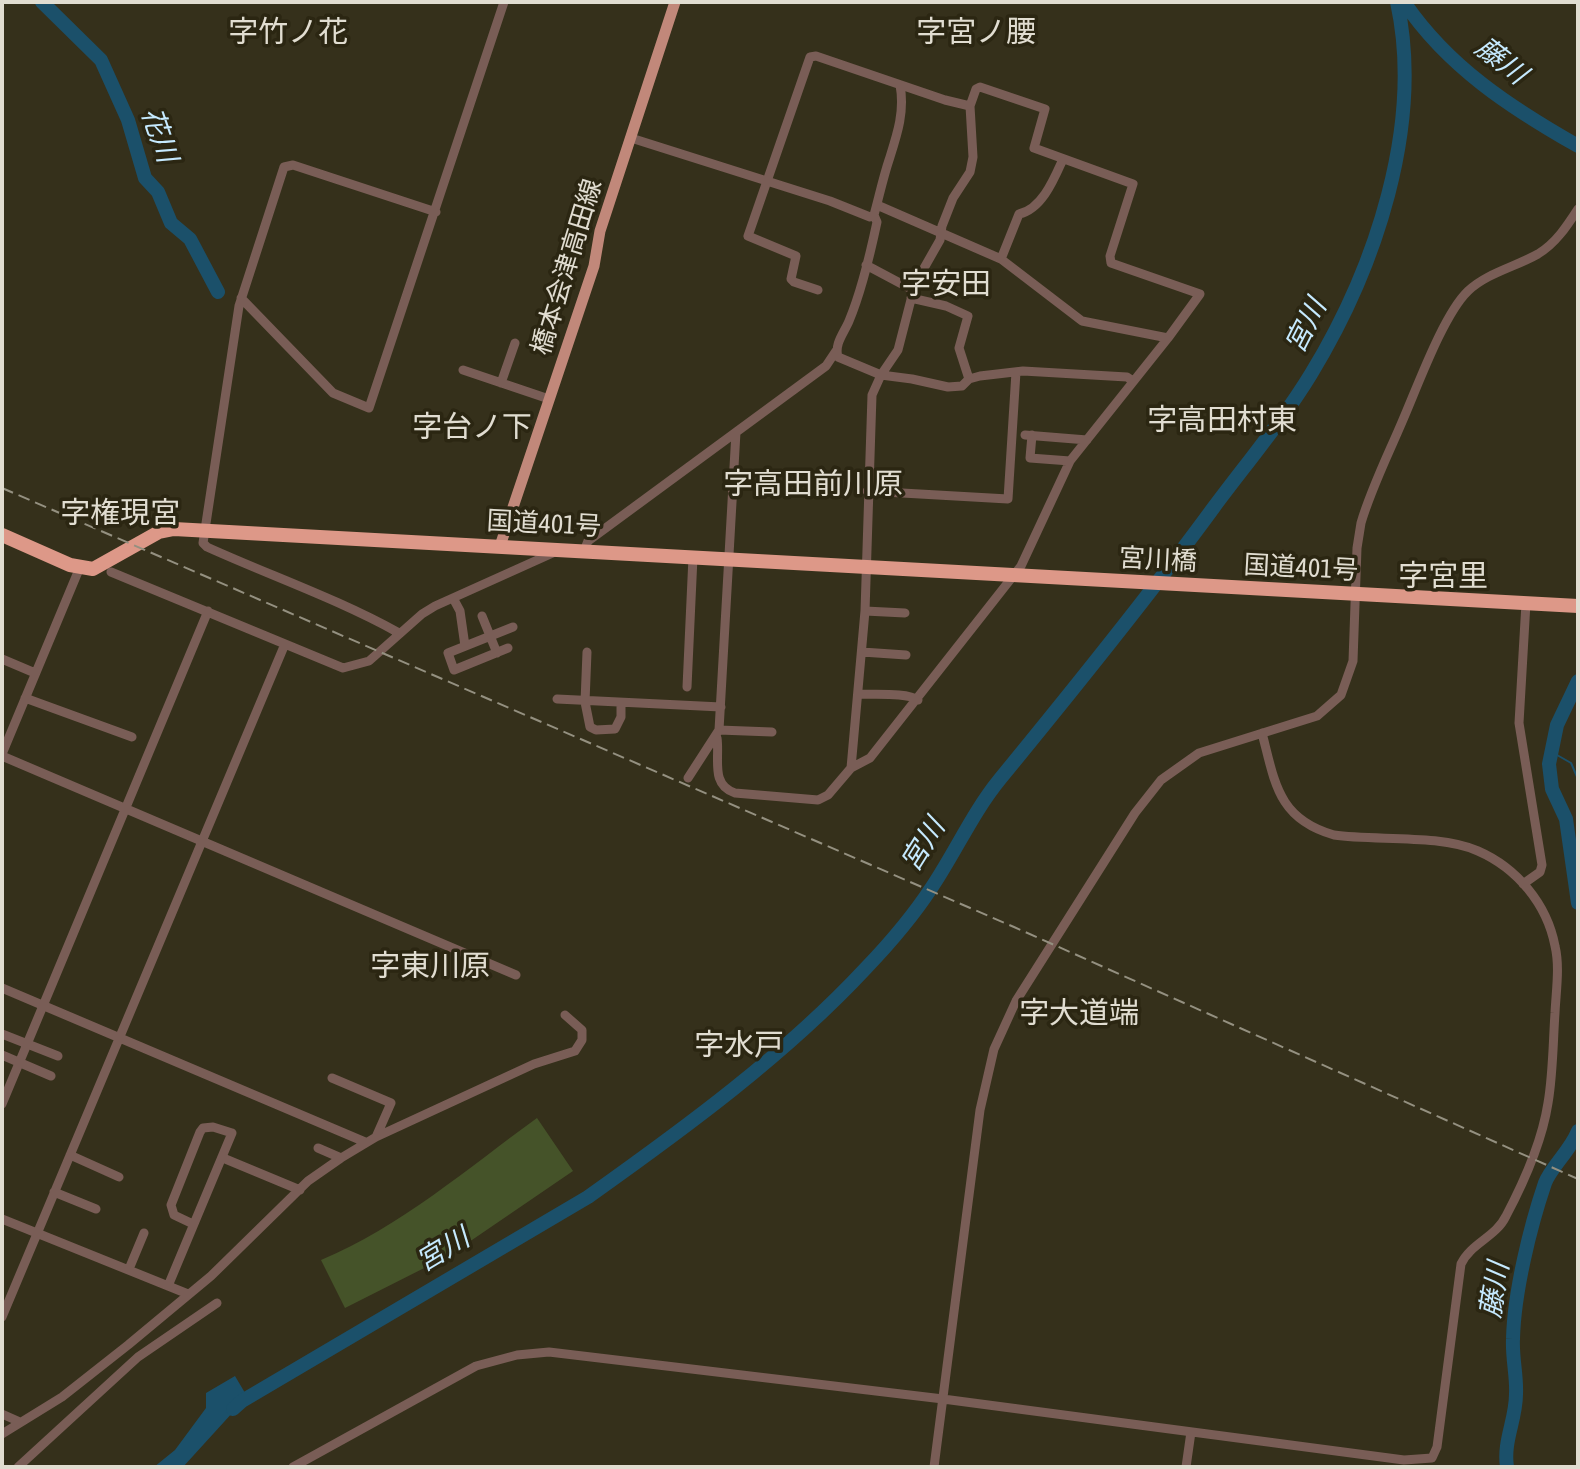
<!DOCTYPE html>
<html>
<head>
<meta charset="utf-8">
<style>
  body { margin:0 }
  #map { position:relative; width:1580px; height:1469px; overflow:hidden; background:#35301b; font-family:"Asap Condensed",sans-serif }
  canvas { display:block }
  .frame { position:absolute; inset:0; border:4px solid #e1ddd1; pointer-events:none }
</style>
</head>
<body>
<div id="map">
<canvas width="1580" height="1469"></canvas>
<div class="frame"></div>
</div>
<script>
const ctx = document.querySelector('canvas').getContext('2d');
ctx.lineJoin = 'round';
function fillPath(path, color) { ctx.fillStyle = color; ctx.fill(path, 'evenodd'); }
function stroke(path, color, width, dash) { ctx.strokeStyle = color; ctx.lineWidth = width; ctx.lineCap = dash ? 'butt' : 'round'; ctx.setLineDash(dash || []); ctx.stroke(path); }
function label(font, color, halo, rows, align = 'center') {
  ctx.font = font + ' "Asap Condensed","Noto Sans JP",sans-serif'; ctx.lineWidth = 7; ctx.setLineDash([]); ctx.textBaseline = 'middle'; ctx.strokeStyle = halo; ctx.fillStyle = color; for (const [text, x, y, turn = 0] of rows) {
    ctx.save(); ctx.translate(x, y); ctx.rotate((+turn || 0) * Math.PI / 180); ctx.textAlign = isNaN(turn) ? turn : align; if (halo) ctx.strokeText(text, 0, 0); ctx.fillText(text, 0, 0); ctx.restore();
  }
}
fillPath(new Path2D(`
  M537,1118l36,53 -123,84 -105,53 -24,-48c79,-33 147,-92 216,-142z`), '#455329');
fillPath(new Path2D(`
  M235,1376l16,27 -17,8 -51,56h-29l21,-17 31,-42v-15z`), '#1b506a');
stroke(new Path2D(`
  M1550,751l21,12 7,16`), '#1b506a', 2);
stroke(new Path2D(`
  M42,2l59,58 27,60 17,58 13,14 13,31 19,16 28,53
  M1404,2c44,65 107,106 174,144
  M1578,681l-21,44 -8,39 3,25 14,30 12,84
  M233,1409l9,-8 346,-204c97,-69 197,-142 278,-229 24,-25 47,-52 66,-81 24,-36 41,-75 68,-108 73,-89 146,-179 214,-272 32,-43 69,-87 97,-133 64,-105 113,-249 86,-372
  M1507,1467c-4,-26 9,-47 9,-73 1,-18 -4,-36 -3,-55 1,-46 17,-112 32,-156 6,-16 25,-32 33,-52`), '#1b506a', 14);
stroke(new Path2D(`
  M631,138l199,63 40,16 4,-2c5,-18 9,-37 15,-55 8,-25 16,-48 11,-75
  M877,205l124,54 81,62 86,17
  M874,215l3,7c-7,33 -15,68 -28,99 -5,12 -15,23 -11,36l43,18 31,4 36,8 14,-1 7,-7 11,-3 43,-5 104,6 6,4
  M1001,259l18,-45c23,-5 35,-35 44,-55
  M866,265l47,25
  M241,298l92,95 36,15 135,-406
  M911,298l35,8 22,10 -9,32 10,31
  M463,370l86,29
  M501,383l14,-40
  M1025,435l62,5
  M1032,435l-2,23 40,3
  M867,491l141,8 8,-127
  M584,551l4,-10 238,-175 10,-15
  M111,572l232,96 26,-7 53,-47 13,-8 120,-54
  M453,598l7,13 5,35
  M865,611l40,2
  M482,616l15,37
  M399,633c-61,-34 -128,-57 -192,-86l-4,-4 36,-237 45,-139 9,-2 143,47
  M508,648l-54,22 -6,-17 65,-26
  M587,652l-2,50 5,25 6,3 19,-1 6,-12v-13
  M862,652l44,3
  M2,659l33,14
  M687,687l6,-130
  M858,694c16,1 49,-2 60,6
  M25,698l107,39
  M557,699l164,8
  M719,730l53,2
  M717,738c3,20 -7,47 18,55l83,7 10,-5 23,-27 14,-157 7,-216 9,-20 17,-25 17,-66 25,-44 2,-14 11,-28 17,-26 3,-15 -3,-51 -25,-6 -129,-44 -6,1 -62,179 48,20 -5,23 3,3 24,8
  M2,754l78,-187
  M2,756l514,219
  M851,768l19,-10 151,-192 49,-105 98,-123 32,-44 -89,-31 -1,-7 23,-72 -99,-36 11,-39 -65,-22 -4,2 -6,17
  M688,778l31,-48 17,-298
  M1523,884l17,-12 2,-7 -23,-142 7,-120
  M2,988l363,154
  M2,1034l56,22
  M2,1055l49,21
  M332,1078l59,25 -15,34
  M2,1104l206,-493
  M318,1148l23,10
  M70,1155l49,22
  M223,1158l77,32
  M54,1192l42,17
  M2,1219l186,75
  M129,1269l15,-36
  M168,1286l64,-153 -19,-6 -10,1 -3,4 -29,73 3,10 19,9
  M2,1317l283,-673
  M2,1414l18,8
  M2,1434l60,-37 66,-52 83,-69 97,-95 33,-23 35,-21 158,-73 41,-13 7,-11v-10l-17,-15
  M18,1467l120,-110 79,-54
  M293,1467l183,-101 41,-11 32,-3 394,47 461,61 28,-2 5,-11 24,-183c10,-21 35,-27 45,-48 18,-34 36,-74 42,-113 5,-29 5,-61 7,-90 1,-22 5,-46 0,-67 -8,-42 -38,-78 -77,-95 -38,-17 -102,-10 -144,-16 -56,-16 -59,-52 -72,-102
  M934,1467l46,-357 14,-61 22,-48 119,-188 26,-33 38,-27 118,-37 24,-21 12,-34 4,-113 4,-25c10,-34 27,-68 41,-101 15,-34 41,-107 66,-131 19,-18 47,-24 70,-37 18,-11 29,-28 40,-45
  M1186,1467l5,-35`), '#795d56', 9);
stroke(new Path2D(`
  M500,546l94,-280 6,-35 75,-229`), '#c1887a', 11);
stroke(new Path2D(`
  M2,535l68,30 23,4 66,-37 15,-3 1404,77`), '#dd9888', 14);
stroke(new Path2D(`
  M2,488l1012,439 564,252`), '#949080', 2, [12, 6]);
label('26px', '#e1ddd1', '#2b2612', [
  ["橋本会津高田線",567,267,-73],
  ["国道401号",544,524,3],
  ["宮川橋",1158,560,3],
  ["国道401号",1301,568,3]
]);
label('italic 28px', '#c6eaff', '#2b2612', [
  ["藤川",1501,61,38],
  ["花川",159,135,71],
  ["宮川",1306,326,-63],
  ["宮川",923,845,-58],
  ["宮川",443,1250,-31],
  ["藤川",1495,1290,-81]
]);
label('30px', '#e1ddd1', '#2b2612', [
  ["字竹ノ花",288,33],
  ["字宮ノ腰",976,33],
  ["字安田",946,285],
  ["字高田村東",1222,421],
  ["字台ノ下",472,428],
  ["字高田前川原",813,485],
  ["字権現宮",120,514],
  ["字宮里",1443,577],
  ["字東川原",430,967],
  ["字大道端",1079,1014],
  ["字水戸",739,1046]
]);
</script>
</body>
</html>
